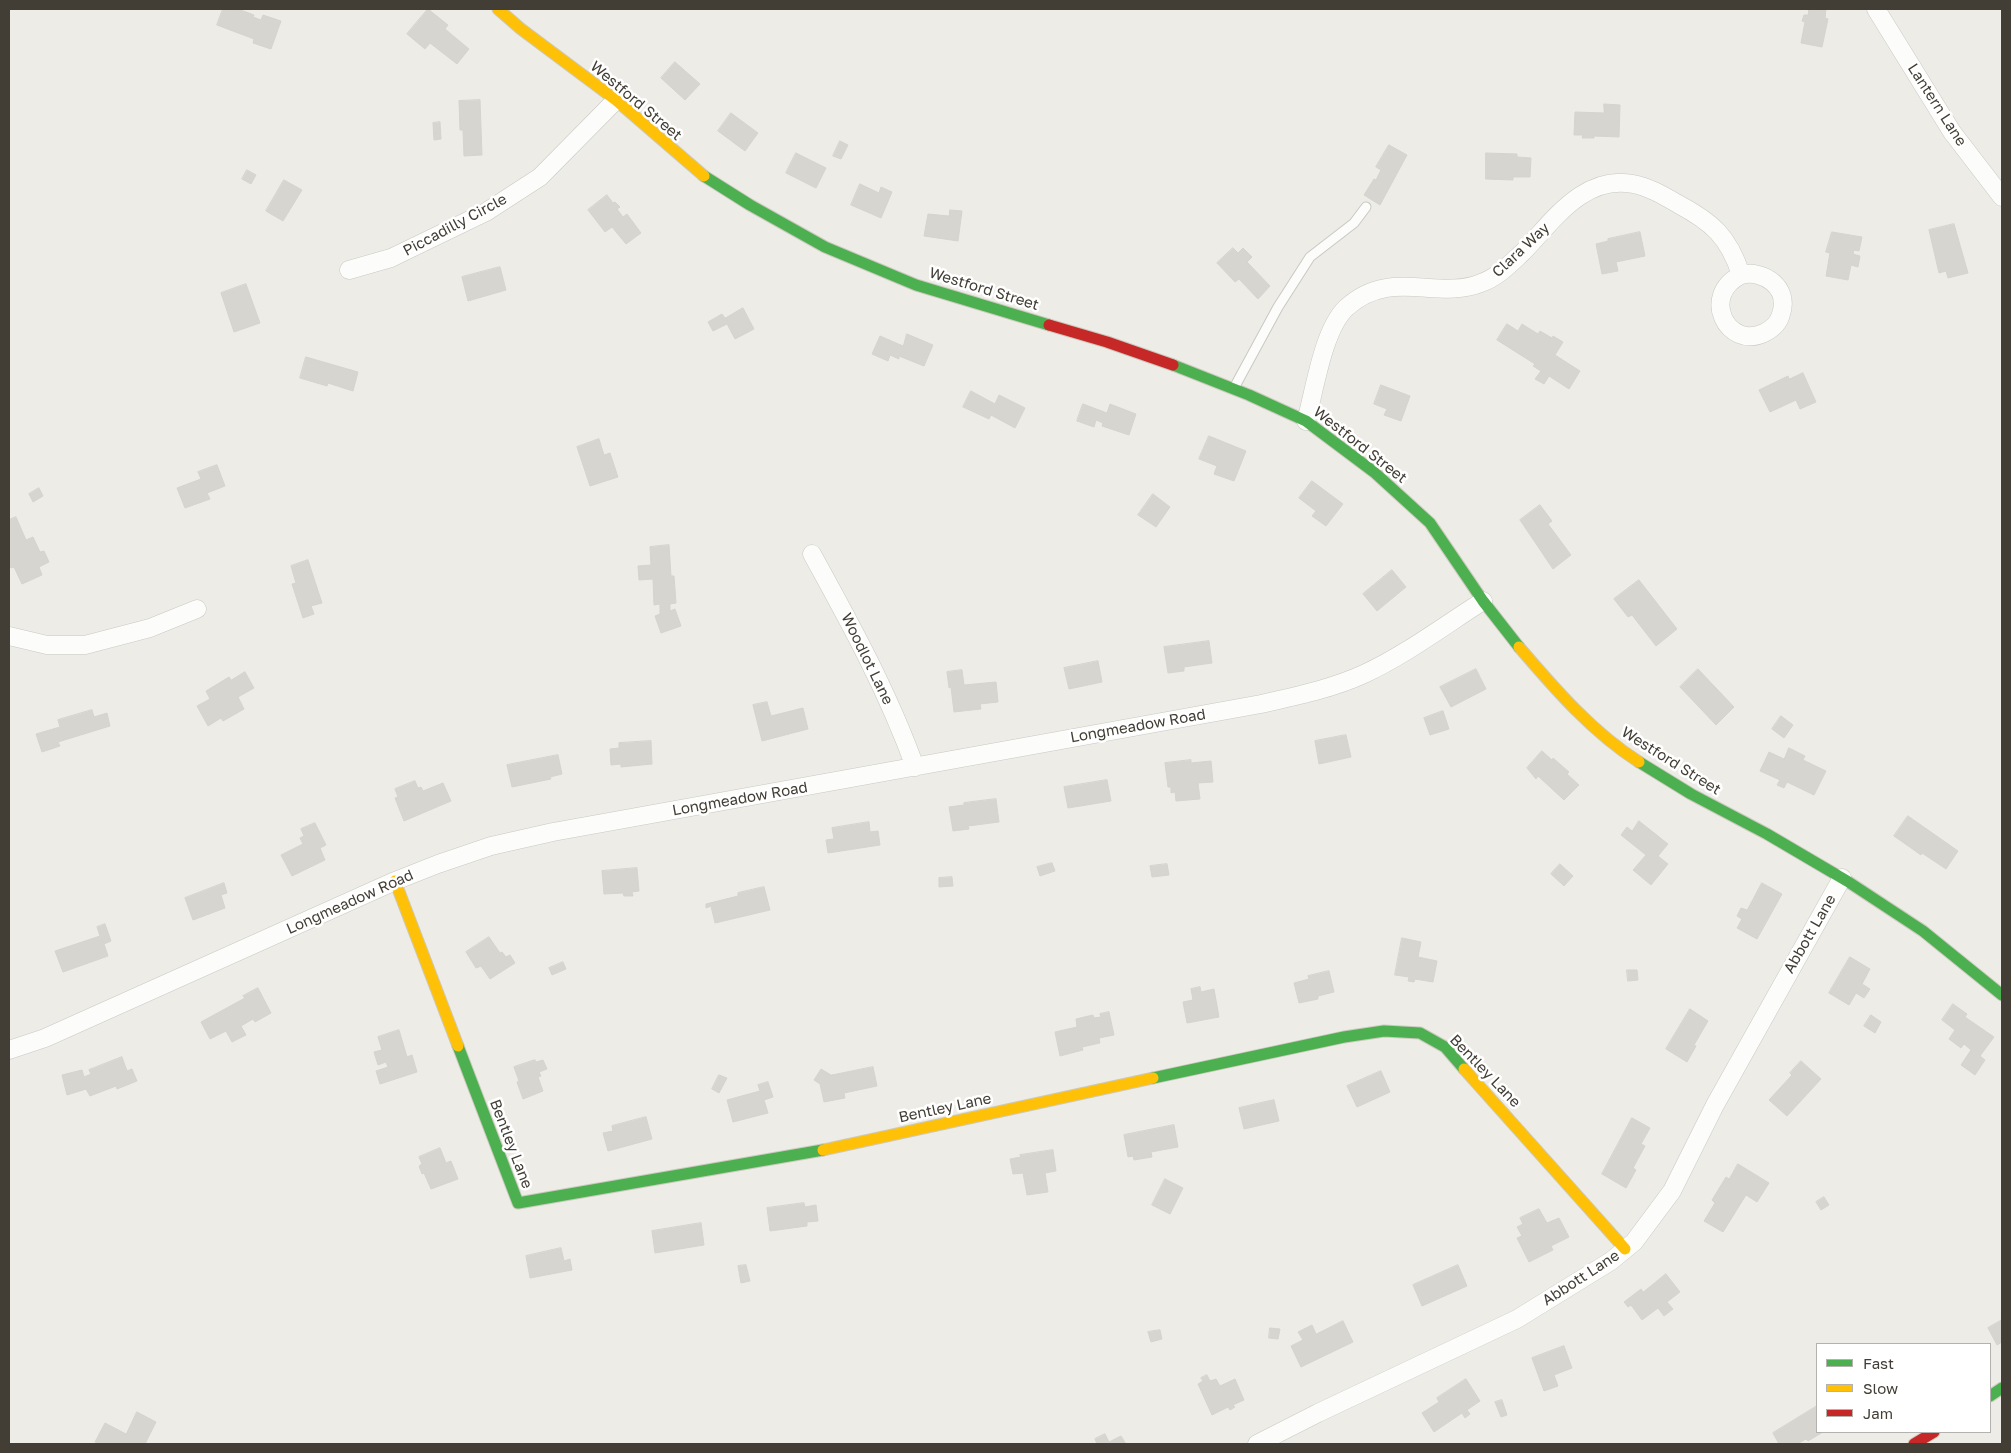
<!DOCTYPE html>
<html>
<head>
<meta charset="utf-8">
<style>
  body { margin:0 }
  #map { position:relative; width:2011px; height:1453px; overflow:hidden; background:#edece7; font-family:"Golos Text",sans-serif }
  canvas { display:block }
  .frame { position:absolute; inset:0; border:10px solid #423e35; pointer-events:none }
  .legend { position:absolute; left:1816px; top:1343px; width:175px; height:90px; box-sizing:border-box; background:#fff; border:1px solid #b3b2ae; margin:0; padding:6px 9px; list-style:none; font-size:15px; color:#423e35 }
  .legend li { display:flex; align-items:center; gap:10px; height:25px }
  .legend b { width:25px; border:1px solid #b3b2ae }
</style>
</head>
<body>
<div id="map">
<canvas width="2011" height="1453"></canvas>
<div class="frame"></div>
<ul class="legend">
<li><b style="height:6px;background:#4caf50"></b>Fast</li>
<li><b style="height:6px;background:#ffc107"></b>Slow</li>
<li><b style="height:6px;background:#c62828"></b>Jam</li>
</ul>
</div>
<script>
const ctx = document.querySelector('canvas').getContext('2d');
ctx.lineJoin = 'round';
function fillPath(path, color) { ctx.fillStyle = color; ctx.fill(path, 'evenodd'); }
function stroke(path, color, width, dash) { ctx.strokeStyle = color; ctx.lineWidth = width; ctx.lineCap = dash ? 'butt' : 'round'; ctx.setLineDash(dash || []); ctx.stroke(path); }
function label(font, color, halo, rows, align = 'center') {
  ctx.font = font + ' "Golos Text",sans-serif'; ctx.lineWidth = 5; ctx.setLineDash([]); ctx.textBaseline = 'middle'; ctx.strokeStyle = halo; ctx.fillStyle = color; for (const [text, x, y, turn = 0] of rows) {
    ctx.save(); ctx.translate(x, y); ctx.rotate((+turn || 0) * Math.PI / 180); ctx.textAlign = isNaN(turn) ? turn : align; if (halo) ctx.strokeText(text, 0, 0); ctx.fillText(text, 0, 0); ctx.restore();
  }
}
const building = new Path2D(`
  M223,9h15l16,6 -1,2 8,3 2,-5 18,6 -10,28 -18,-6 1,-4 -37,-14z
  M428,9l20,16 -3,4 24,20 -12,15 -27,-21 -5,6 -18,-15z
  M1809,9h17l-1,9 3,1 -6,28 -21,-4 4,-21 -3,-1 2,-6h4z
  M675,62l25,22 -15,16 -24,-22z
  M480,100l2,55 -18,1 -1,-26h-3l-1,-29z
  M1604,104l16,1 -1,32 -25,-1v2h-12l1,-3h-9l1,-23 29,1z
  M731,113l27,20 -13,18 -27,-20z
  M440,122l1,17 -7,1 -1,-17z
  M840,141l8,4 -7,14 -8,-3z
  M1389,145l18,10 -27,50 -16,-10 10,-16 2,1 5,-10 -5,-3z
  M796,153l30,15 -10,20 -30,-15z
  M1486,153l31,1v3l14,1 -1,19h-17v3l-27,-1z
  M247,170l9,5 -5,9 -9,-5z
  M284,180l18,10 -19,31 -17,-10z
  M860,184l19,9 2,-6 11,5 -11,26 -30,-13z
  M607,195l6,8 2,-1 5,5 -3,2 6,8 4,-3 14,19 -15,11 -14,-17 -7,5 -17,-22z
  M950,210l12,1 -4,30 -34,-5 4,-22 21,2z
  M1954,224l14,49 -20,5 -2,-7 -7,2 -10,-43z
  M1640,232l5,24 -29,6 2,9 -16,3 -6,-30 12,-3v-2z
  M1832,232l30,5 -3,14 -5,-1 -1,4 7,2 -2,11 -7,-2 -3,15 -22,-4 4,-23 -4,-1z
  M1233,248l5,5 5,-5 9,9 -5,5 23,24 -12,13 -19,-20 -4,3 -18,-19z
  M500,267l6,23 -38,11 -6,-24z
  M246,284l14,39 -26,9 -13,-39z
  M743,308l11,21 -19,10 -8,-15 -14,7 -5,-9 14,-8 3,4z
  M1507,324l11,7 4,-7 16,10 2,-3 12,7 1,-2 10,6 -8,13 25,16 -11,18 -20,-13 -5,8 -9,-5 6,-8 -8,-5 2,-2 -38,-24z
  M907,334l26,11 -9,21 -25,-10v3l-9,-4 -2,6 -16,-7 8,-18 23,10z
  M306,357l52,15 -5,19 -25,-8 -1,3 -27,-8z
  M1803,373l13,29 -16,7 -4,-9 -26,12 -11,-22 29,-14 1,3z
  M1381,385l29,11 -9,25 -17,-6 3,-6 -13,-5z
  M971,391l24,13 4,-9 26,13 -10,20 -24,-13 -2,4 -26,-12z
  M1083,404l24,9 3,-9 26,10 -7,21 -27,-9 1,-3 -7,-3 -2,7 -17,-6z
  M1209,436l37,15 -12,30 -20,-7 3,-8 -18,-7z
  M599,439l5,16 6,-2 8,24 -28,9 -13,-39z
  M217,465l8,21 -18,7 3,6 -25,9 -8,-20 24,-9 -3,-7z
  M1312,481l31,23 -17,22 -14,-10 4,-5 -17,-13z
  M39,488l4,8 -10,6 -4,-8z
  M1153,494l17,13 -14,20 -18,-12z
  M1540,505l12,16 -4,3 23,31 -18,14 -33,-49z
  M16,517l10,23 7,-3 7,15 4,-1 5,11 -10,5 3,8 -20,9 -8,-17 -3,1 -2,-4v-44z
  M669,545l2,31h3l2,27 -6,1v7l5,-2 6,17 -20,7 -6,-17 5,-2v-10l-6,1 -1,-26 -14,1 -1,-14 13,-1 -1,-18z
  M308,560l14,43 -11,3 3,8 -11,4 -11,-34 4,-1 -5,-17z
  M1392,570l14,17 -29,24 -14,-17z
  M1639,580l38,49 -21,17 -24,-31 -4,2 -14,-18z
  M1209,641l3,22 -28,4v4l-16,2 -4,-26z
  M1098,661l4,21 -33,7 -5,-21z
  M1476,669l10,20 -35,18 -11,-20z
  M1698,669l36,38 -18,18 -36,-38z
  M962,670l2,15 32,-3 2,20 -18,2 1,5 -27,3 -3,-25 -2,1 -2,-16z
  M245,672l9,16 -16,9 6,12 -21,12 -2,-3 -13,8 -11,-20 13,-7 -4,-8 23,-14 2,3z
  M767,702l4,14 32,-8 5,21 -46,12 -9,-36z
  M92,710l2,7 13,-4 3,13 -52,16 2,4 -18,6 -6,-18 24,-7 -2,-7z
  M1443,711l6,18 -19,6 -6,-17z
  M1781,716l12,9 -9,13 -12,-9z
  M1346,735l5,22 -32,7 -4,-23z
  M651,741l1,23 -31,3v-3l-10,1 -1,-16 9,-1v-5z
  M1789,748l16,8 -2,4 23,11 -12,24 -27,-13 -3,6 -7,-3 3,-5 -20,-9 9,-19 15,7z
  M1542,751l10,9 1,-2 16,14 -2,2 12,11 -15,15 -26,-24 -2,3 -9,-11z
  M558,755l4,19 -12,3 1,2 -39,8 -5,-22z
  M1191,760v3l20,-2 2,21 -15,1 2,16 -24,2 -1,-9 -4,1v-6h-3l-3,-24z
  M1107,780l4,21 -43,7 -4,-21z
  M415,781l3,7 3,-1 2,4 20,-8 8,18 -47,20 -9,-23 3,-1 -3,-8z
  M996,799l3,23 -31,4 1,3 -16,2 -4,-24 15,-2v-2z
  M1908,816l50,35 -12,18 -24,-16 -1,2 -27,-19z
  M1639,821l29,23 -10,12 10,8 -17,21 -18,-15 13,-15 -25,-20 6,-8 5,4z
  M869,822l1,10 8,-1 2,14 -52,8 -2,-13 8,-1 -2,-11z
  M315,823l11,22 -6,3 5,12 -33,16 -11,-21 22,-11 -3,-6 4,-2 -3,-7z
  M1052,863l3,8 -15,5 -3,-9z
  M1167,864l2,11 -17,2 -2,-11z
  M1560,864l13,12 -9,10 -13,-12z
  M637,868l2,23 -7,1 1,4h-9l-1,-3 -19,1 -2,-23z
  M952,877l1,9 -14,1v-9z
  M224,883l3,10 -6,2 4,13 -32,12 -8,-22z
  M1762,883l20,11 -25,45 -20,-11 5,-9 -5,-3 4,-8 6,2z
  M764,887l6,23 -55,13 -4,-17 -5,2v-4l32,-8v-3z
  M105,924l6,17 -7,3 4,12 -45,16 -8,-21 45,-15 -3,-9z
  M489,937l11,16 2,-1 4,5 4,-2 5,8 -25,16 -9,-13 -5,2 -10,-16z
  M1402,938l19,4 -3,15 19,4 -4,21 -18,-3 -1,3 -6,-1 1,-4 -14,-2z
  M1850,957l20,12 -8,15 8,5 -6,9 -8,-5 -7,12 -20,-12z
  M563,962l3,7 -14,6 -3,-7z
  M1627,970h10l1,10 -10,1z
  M1329,971l5,21 -16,4v3l-19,4 -5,-20 15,-4 -1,-3z
  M1200,987l1,5 13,-3 5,28 -32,6 -4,-21 10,-2 -2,-11z
  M258,988l13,25 -16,9 -2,-3 -12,7 5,9 -14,7 -6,-11 -16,8 -9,-17 44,-24 -2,-2z
  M1953,1004l14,10 -2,3 29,20 -14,19 5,4 -10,15 -14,-10 10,-15 -7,-6 -3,4 -12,-9 6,-9 -13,-10z
  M1690,1009l18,12 -14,24 2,1 -9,16 -21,-13z
  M1109,1012l5,23 -15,3 1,5 -18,4 1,3 -23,6 -5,-24 22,-5 -1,-8 17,-4 1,3 7,-1 -1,-3z
  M1871,1015l10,7 -6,11 -11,-7z
  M399,1030l8,27 5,-2 5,17 -37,12 -4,-13 12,-4 -2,-5 -8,3 -4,-13 8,-2 -4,-13z
  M122,1057l5,14 5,-2 5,12 -20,8 -1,-3 -26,10 -4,-7 -19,6 -5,-20 20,-5 2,7 7,-3 -2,-4z
  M535,1060l1,2 7,-2 4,9 -8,3 2,4 -3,1 5,14 -20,8 -6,-17 2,-1 -5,-14z
  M1801,1061l20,18 -34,37 -18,-16 23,-25 -2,-2z
  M873,1067l4,19 -33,7 1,5 -21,4 -4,-18 -6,-4 7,-11 10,6z
  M1381,1071l9,21 -33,15 -10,-21z
  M719,1075l8,3 -8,15 -7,-4z
  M768,1082l5,15 -9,3 4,13 -35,9 -6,-22 33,-9 -2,-6z
  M1274,1100l5,21 -35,8 -5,-21z
  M646,1117l6,22 -44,12 -5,-18 10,-2 -1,-5z
  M1632,1118l18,10 -9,16 4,2 -12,22 3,2 -10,18 -24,-14z
  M1174,1125l4,22 -27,5 1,5 -18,3 -1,-4 -5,1 -4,-22z
  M440,1148l6,15 5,-2 7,18 -27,10 -7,-16 -2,1 -3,-8 3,-2 -3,-7z
  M1053,1150l3,21 -11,2 3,19 -21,3 -4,-22 -10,1 -3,-15 11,-2 -1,-2z
  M1738,1164l31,19 -12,19 -11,-7 -23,37 -19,-11 11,-18 -3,-3 14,-23 3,2z
  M1165,1179l18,9 -13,26 -18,-9z
  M1824,1197l5,8 -8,5 -5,-8z
  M804,1203l1,4 11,-2 2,16 -11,1v4l-37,5 -3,-23z
  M1539,1209l8,14 12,-5 10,19 -18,9 2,4 -24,12 -12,-24 5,-2 -5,-9 6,-3 -3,-6z
  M701,1223l3,22 -49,8 -3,-22z
  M561,1248l3,13 6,-2 2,11 -42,8 -4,-22z
  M746,1265l4,16 -9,2 -3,-17z
  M1458,1265l9,21 -45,20 -9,-21z
  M1666,1274l14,18 -13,10 6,7 -9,7 -6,-8 -16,12 -11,-15 -3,2 -4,-5 17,-13 2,3z
  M2002,1320v22l-5,3 -9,-17z
  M1343,1321l10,21 -52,25 -10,-21 12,-6 -5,-8 14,-7 4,9z
  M1270,1328l10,1 -2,10 -9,-1z
  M1160,1330l2,9 -11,3 -3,-10z
  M1564,1346l8,22 -18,7 4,11 -14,5 -12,-33z
  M1207,1375l3,6 6,-2 4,7 15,-7 9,21 -11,5 2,2 -5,3 -2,-3 -16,8 -14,-31 5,-3 -2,-3z
  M1466,1379l14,22 -13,9 3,4 -5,4 -3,-5 -28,19 -12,-19 17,-11 -2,-4z
  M1502,1400l5,15 -6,2 -6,-15z
  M1817,1406v26h6l-15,9 -2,-2 -9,5h-18l-6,-11z
  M137,1412l19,10 -11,22h-46l-4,-2 10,-19 21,11z
  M1105,1434l4,8 12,-6 5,8h-29l-2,-5z`);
fillPath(building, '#d7d5d0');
stroke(building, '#d5d3cd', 1);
const lane = new Path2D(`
  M1234,388l44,-81 32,-50 44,-34 12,-16`);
const street = new Path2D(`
  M1876,9l76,123 50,65
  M349,270l42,-12 95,-46 54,-35 76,-77
  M1306,421c9,-32 17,-91 40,-113 44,-41 91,-7 135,-25 17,-6 29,-19 42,-31 30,-31 61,-78 110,-68 16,3 31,12 45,20 34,18 51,33 63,71 -41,20 -14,75 23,58 8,-4 15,-10 17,-19 9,-26 -17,-45 -40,-39
  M812,554c38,69 76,138 103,213
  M9,636l38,9h38l65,-17 47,-19
  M9,1050l36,-12 350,-157 43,-17 53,-18 62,-14 708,-128c35,-8 70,-15 103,-30 41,-19 81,-49 119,-73
  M1257,1444l61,-31 199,-94 94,-58 23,-19 38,-51 43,-86 127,-227`);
const fast = new Path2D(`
  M704,176l46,29 75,42 91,38 133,40
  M1173,365l76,30 57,26 68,51 56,51 53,78 36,46
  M1639,762l52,32 76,40 80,47 76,50 79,64
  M458,1046l60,157 305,-53
  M1153,1078l191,-41 40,-6 36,2 25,14 19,22
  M1990,1396l12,-8`);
const slow = new Path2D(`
  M498,9l23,20 95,71 88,76
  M1519,647c36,42 73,85 120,115
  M395,881l63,165
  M1464,1069l161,180
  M823,1150l330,-72`);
const jam = new Path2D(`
  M1049,325l58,17 66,23
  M1914,1444l20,-12`);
stroke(lane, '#c9c8c3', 11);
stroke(street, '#c9c8c3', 19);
stroke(fast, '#ccc9be', 13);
stroke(slow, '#ccc9be', 13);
stroke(jam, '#ccc9be', 13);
stroke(lane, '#fcfcfb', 9);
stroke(street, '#fcfcfb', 18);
stroke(fast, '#4caf50', 11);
stroke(slow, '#ffc107', 11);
stroke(jam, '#c62828', 11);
label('15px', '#423e35', '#fff', [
  ["Westford Street",636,101,40],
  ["Lantern Lane",1937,105,57],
  ["Piccadilly Circle",455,225,-28],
  ["Clara Way",1521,250,-43],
  ["Westford Street",984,289,17],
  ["Westford Street",1360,445,38],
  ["Woodlot Lane",867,659,64],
  ["Longmeadow Road",1138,726,-10],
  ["Westford Street",1671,761,32],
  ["Longmeadow Road",740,799,-10],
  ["Longmeadow Road",350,902,-24],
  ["Abbott Lane",1810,934,-60],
  ["Bentley Lane",1485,1071,46],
  ["Bentley Lane",945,1108,-12],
  ["Bentley Lane",511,1144,69],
  ["Abbott Lane",1581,1278,-33]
]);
</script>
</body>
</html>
